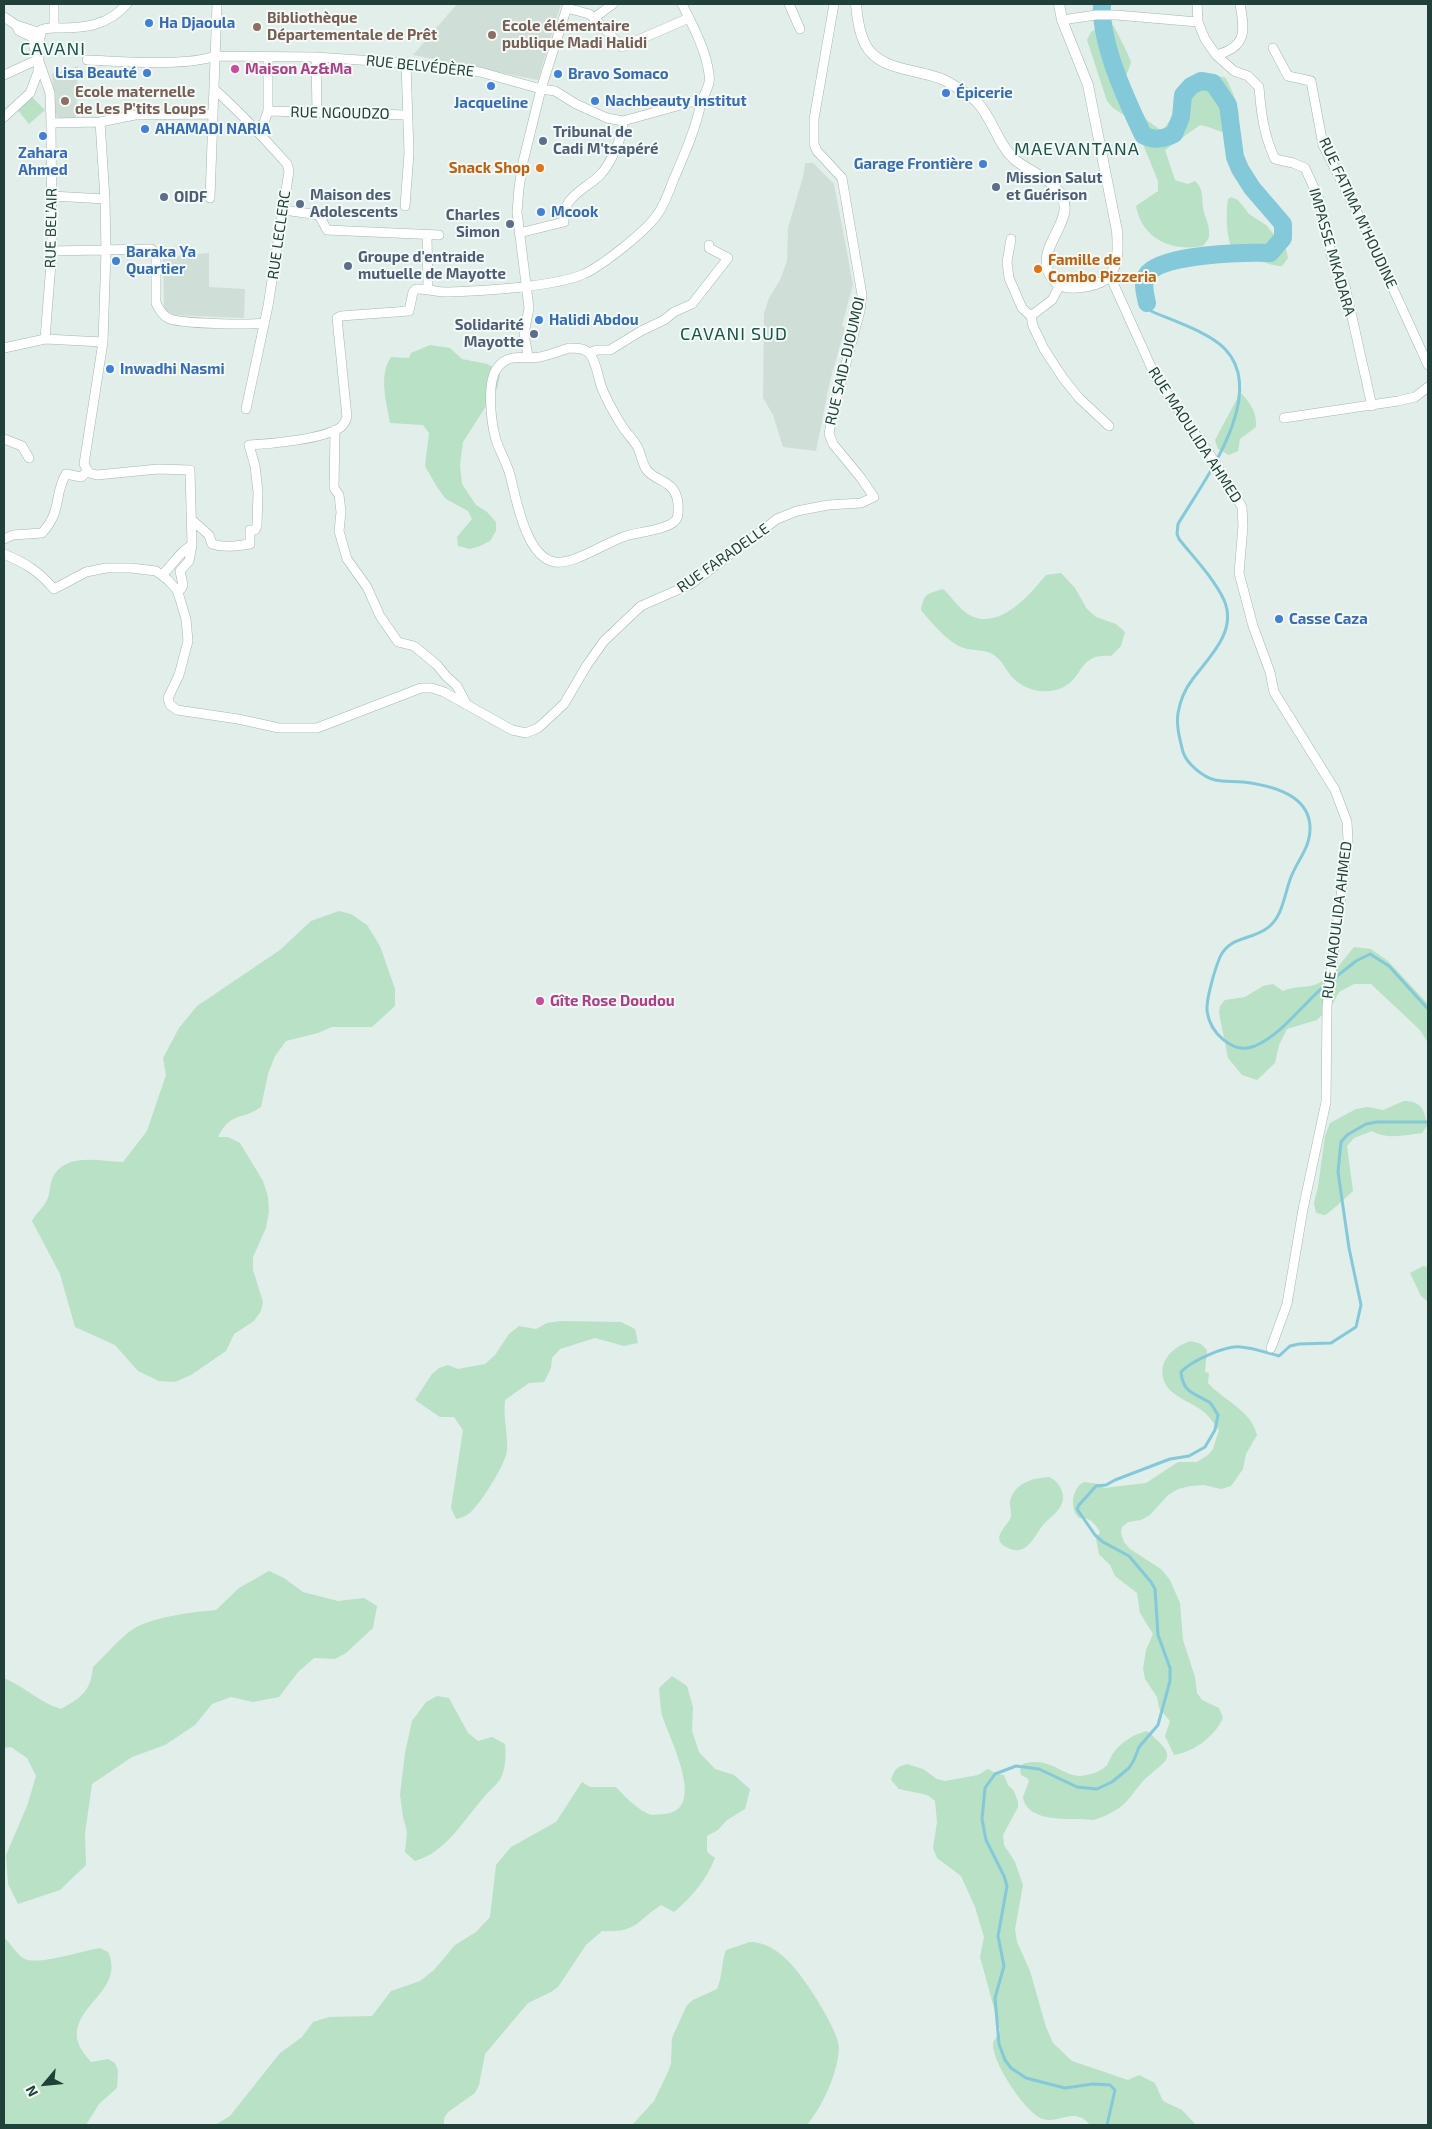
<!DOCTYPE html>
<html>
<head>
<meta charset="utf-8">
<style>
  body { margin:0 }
  #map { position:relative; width:1432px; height:2129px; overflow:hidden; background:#e2eee9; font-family:"Exo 2",sans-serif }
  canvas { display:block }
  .frame { position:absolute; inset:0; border:5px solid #204139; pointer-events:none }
  .north { position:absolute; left:20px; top:2059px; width:50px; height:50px; -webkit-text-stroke:4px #f3faf7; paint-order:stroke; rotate:242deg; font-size:14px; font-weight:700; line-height:20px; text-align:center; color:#204139 }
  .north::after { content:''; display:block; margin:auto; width:18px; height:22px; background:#204139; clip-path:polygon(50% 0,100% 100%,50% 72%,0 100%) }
</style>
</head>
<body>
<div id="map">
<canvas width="1432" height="2129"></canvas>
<div class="frame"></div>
<div class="north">N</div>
</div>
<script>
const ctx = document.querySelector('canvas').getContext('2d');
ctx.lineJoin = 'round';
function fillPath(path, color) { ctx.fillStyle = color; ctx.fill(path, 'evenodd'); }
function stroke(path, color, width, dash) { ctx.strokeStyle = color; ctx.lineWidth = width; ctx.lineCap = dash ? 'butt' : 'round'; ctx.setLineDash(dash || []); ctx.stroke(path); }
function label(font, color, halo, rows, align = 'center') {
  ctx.font = font + ' "Exo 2",sans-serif'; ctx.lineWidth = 4; ctx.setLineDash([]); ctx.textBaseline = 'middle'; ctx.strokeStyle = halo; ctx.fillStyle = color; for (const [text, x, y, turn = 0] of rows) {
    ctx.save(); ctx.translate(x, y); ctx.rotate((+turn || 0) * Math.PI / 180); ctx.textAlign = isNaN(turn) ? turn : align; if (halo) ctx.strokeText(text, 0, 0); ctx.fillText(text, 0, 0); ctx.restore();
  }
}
fillPath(new Path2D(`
  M457,4h104l-23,76 -125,-25z
  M78,66l-2,52 -16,2 -5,-5 -3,-41z
  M805,163h8l21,21 19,100 -11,42 3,2 -15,53 -14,70 -33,-4 -10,-32 -10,-17 1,-85 5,-15 11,-18 7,-19 1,-33 15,-51z
  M209,253v34l36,2 -1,29 -70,-3 -10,-6 -1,-52z`), '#d0ded8');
fillPath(new Path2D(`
  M1104,24l9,1c3,5 18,34 18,37 -1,5 -4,11 -6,16l17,36 6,7 14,10 41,-54 12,-2 11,3c8,18 18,35 10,53 -14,5 -22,-4 -36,-6l-35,25 10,30 13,4 7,-3c10,9 6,19 9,31 2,8 6,14 5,24 0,3 -4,7 -6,10 -31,6 -61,-7 -67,-40l22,-15v-10l-22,-54 -6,-8 -17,-11 -6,-7 -20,-61 4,-8z
  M31,96l14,14 -16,14 -13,-16z
  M1231,197l7,3 11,14 17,11 20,24 2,9 -6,8c-14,0 -25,-9 -39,-7 -3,-3 -9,-7 -11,-11 -6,-12 -6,-37 -4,-49z
  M430,345l20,3 12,11 25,5 6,3 7,8 -3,14 -34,53 -3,23 2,19 14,21 11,7 9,10v9l-6,10 -10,5 -10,3 -12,-3 -1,-9 15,-18 -4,-8 -22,-12 -9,-12 -12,-21 4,-33 -6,-8 -33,-2c-3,-19 -12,-48 1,-66l18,1 2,-5z
  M1242,394c9,10 15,19 14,33l-16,12 -2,12 -9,4 -11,-6 -3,-9 24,-45z
  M1061,573l14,15 12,21 9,8 20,7 9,8 -4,14 -10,10c-35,-3 -26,24 -52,33 -16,5 -32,2 -46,-11 -7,-7 -10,-17 -19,-23 -9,-6 -20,-4 -30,-7 -16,-5 -32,-25 -43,-38 3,-17 6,-16 22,-21 8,7 14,17 22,23 30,23 64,-16 81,-37z
  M339,911l12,3 16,11 13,21 15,43v17l-23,21h-40l-14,6 -32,8 -11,15 -7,18 -7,33c-20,14 -30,4 -43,30h10l12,6 23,38 5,16 1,14 -3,17 -13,29v13l10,32 -2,9 -7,10 -20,13 -8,17 -35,24 -16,7 -16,-1 -21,-10 -23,-26 -40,-18 -15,-53 -28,-53c4,-8 10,-12 14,-19 5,-8 3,-19 8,-27 15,-23 46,-13 69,-13l24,-31 19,-56 -3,-17 16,-30 18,-22 83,-56 31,-29z
  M1354,947l17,2 17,12 40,43v39l-8,-13 -49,-46h-17l-15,8 -7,13 -15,15 -30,9 -8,16 -4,18 -18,17 -15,-5 -14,-17 -9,-45 1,-7 5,-6 20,-3 18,-11 10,-2 10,7c10,-5 20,-3 31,-6 16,-5 29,-25 40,-38z
  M1404,1101c18,0 21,10 23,25l-5,7c-16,2 -35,7 -50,-2l-18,7 -7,8 6,45c-2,2 -26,24 -28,24 -2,0 -7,-2 -9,-2l-2,-10 4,-16 7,-51 5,-13 26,-14 12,-2 15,3z
  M1423,1266l5,1v35l-7,-6 -11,-23z
  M561,1321l60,1 14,7 3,14 -14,3 -29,-8 -35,11 -8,9 -1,10 -7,14 -15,1 -24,17c-2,18 3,32 2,50 0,12 -29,59 -40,65 -3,2 -8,3 -11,4l-5,-11 12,-78 -9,-13h-14l-25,-17 17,-26 7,-6 9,-3 10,4 27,-5 10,-9 14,-21 10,-8 17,3 11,-6z
  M1191,1341l10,3 6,6 -2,22 4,1 -1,10c16,18 43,27 49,52l-11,19 -3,15 -12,17 -10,3 -17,-4 -13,1 -13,3 -10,6 -18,20 -9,5 -13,2 -6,5 -1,6 3,9 6,7 31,20 9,11 10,23 3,37 12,37 2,16 5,7 17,8 4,10c-8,18 -29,34 -49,37l-9,-19 5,-15 -11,-13 -2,-11 -12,-18 -2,-10 3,-19 7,-16 -13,-21 -3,-20 -22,-17 -5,-11 -11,-11 -3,-15 4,-7c-5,-9 -10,-15 -21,-14 -10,-10 -7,-30 5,-36l15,2 5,4 42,-5 32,-21h19l11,-7 5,-6 6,-19c-5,-6 -10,-14 -15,-18 -11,-9 -28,-14 -36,-24 -15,-21 2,-41 23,-47z
  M1049,1477c6,3 8,5 11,10 10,18 -7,27 -17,38 -9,11 -16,32 -35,23 -20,-9 0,-22 3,-31 1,-6 -3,-13 0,-19 6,-16 23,-20 38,-21z
  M269,1571l15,7 19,14 35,9 26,-3 13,8 -4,22 -27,25 -11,6 -21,-1 -16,14 -19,25 -26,5 -22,-5 -19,7 -17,21 -30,20 -33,12 -40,27 -7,49 1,32 -26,25 -42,14 -10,-20 -2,-29 21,-49 9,-30 -9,-18 -16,-11 -7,1v-70c20,8 36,25 57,31 20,-11 30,-18 32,-42 12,-11 23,-25 36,-35 19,-15 63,-20 87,-22l23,-22z
  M672,1676l15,10 6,21 -1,24 7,21 16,17 19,6 16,14 -5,20 -18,11 -9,10 -11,6v16l8,6c-8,21 -23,39 -41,54l-13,-7c-26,17 -24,28 -59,26l-16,14 -28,42 -7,5 -23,11 -43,51 -6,31 -4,8 -27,19 -4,6v7h-229l15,-9 50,-63 22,-16 11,-15 16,-5 43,-1 19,-25 29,-10 14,-11 21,-25 21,-13 14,-15 6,-52 15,-18 45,-25 26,-40 8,5h26c8,9 24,25 36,28 4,0 9,-1 12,-1 45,-3 4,-78 -2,-99 -2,-8 -2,-18 -3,-27z
  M437,1696l12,2 19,35 10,8 14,-4 13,7c1,11 1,21 -3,31 -2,8 -12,14 -17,21 -21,23 -38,56 -70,65l-10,-9 2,-20 -4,-15 -3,-22 5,-42 7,-32 14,-19z
  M1147,1731c34,29 20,27 -4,50 -10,11 -15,23 -29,30 -5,3 -11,6 -17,8 -5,2 -10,0 -15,0 -18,0 -56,2 -59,-22l6,-16 -2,-3 -6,-3 -1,-6 3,-5c29,-9 42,17 63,11 7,-1 16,-4 21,-10 2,-3 3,-7 5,-10 7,-12 22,-21 35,-24z
  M907,1764l16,5 14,10 8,2 33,-6 10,-6 9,5 7,1 4,10 6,6 4,11v5l-15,28 1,10 11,17 8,23 -8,44 2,13 13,29 16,56 7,16 19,18 56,19 11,-5 16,8 8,18 19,9 14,15h-106c-16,-19 -30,-1 -47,-6 -17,-5 -52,-58 -50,-76 1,-4 6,-8 7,-13l-20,-73 4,-20 -9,-30 -14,-31 -24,-18 -4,-10 4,-26 -2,-21 -6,-5 -6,-2 -24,-5 -8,-9c3,-10 5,-13 16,-16z
  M4,1937c6,6 12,16 19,21 13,9 61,-8 77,-10l8,4c18,39 -39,54 -30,90 2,7 8,14 13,20l17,-3 7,4 3,8 -1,17 -18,16 -13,21h-82z
  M750,1942c15,0 27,8 37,18 14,12 52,70 52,88 -1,25 -17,59 -32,77h-175l22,-24 14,-29 3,-8 1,-26 15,-33 6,-5 24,-11c6,-14 4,-26 9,-39z`), '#b8e1c5');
stroke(new Path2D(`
  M1151,311c22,10 58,21 74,38 44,46 -22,133 -47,175l-1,10 2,5c15,19 34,38 45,61 14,32 -16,58 -32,80 -7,9 -12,22 -14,33 -2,13 2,27 5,39 4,12 20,25 32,28 9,2 19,1 28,2 26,3 65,11 67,44 1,21 -12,33 -19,51 -7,18 -8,41 -25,52 -16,11 -37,8 -46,28 -5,12 -14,42 -13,54 3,22 26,44 48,35 29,-13 48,-43 72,-62
  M1332,980l24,-19 14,-7 19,12 39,43
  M1107,2125l8,-35 -5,-5 -17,-1 -28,4 -39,-10 -15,-10 -6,-8 -6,-16 -4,-46 9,-32 -6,-30 9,-50 -3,-10 -18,-36 -4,-21 3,-31 10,-14 21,-8 23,3 38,18 20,2 15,-7 17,-14 5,-8 5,-13 19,-22 12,-44v-13l-12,-33 -3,-46 -4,-7 -22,-26 -26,-14 -8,-7 -18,-26 2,-4 17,-19 10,-1 9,-5 55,-21 19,-3 16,-9 10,-17 3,-15c-3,-4 -5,-10 -9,-13 -15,-9 -26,-9 -28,-30 10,-11 45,-27 60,-25 13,1 26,6 38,9l11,-10 9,-2 32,-1 25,-16 5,-22 -12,-57 -11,-76 3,-30 6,-7 19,-11 11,-2h51`), '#84c9d9', 3);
stroke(new Path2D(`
  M1102,4c-2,40 24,95 41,131 11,6 20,4 31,-1l7,-17 2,-22 8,-9 10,-5 12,2 15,22 7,52 5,12 12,19 31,36v14l-13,15c-25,-1 -105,1 -122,20 -7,8 -3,20 -1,30`), '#84c9d9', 18);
const minor = new Path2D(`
  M789,4l11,25
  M1197,4l1,18
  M567,8l22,6 5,4 28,29 67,-29
  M4,17l12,8 22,7 3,3
  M594,18l19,-14
  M1062,20l34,-5h20l82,7 7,17 11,16c31,-8 29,-24 24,-51
  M16,25l3,6 13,6
  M54,28v-24
  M38,32c6,-5 15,-4 22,-4 27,0 48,-3 67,-24
  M33,39v5l17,49 1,30 1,128 -7,88
  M1273,48l15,28 23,5 12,64 45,89 60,131
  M1216,55l18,16 14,5 11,11c2,26 5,49 16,72l18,4 12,5 14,31 13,59 13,28 27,120
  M268,57v54l138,4
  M316,57l1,56
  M87,60c33,1 98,7 128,-4l101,1 87,6 77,9 61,17 14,2 21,13 31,14 16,3 79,-22
  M4,75l35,-16
  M214,89c26,23 50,49 73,75l2,7 -21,135 -22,103
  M4,117l26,-24 8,-21 2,-33
  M100,122l5,77 1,52 -3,91 -19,122 5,9 8,2 61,-6 32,1 2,75c-13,7 -19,20 -30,30
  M51,123l49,-1 35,-7 76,-1
  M260,134l8,-23
  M52,196l53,3
  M210,198l7,-194
  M405,206l4,-53 -3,-90
  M284,210l35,5 8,15 112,5
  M519,233l45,-11c-2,-26 21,-32 36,-47 10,-10 24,-40 23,-54
  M427,236l1,52
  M1011,239l-4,23 2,16 13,30 9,8 2,10 11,23 19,29 16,20 30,28
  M52,251l99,-2 5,4v50c3,6 6,12 12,15 9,6 82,7 96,5
  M1110,276l47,104 54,76 31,51 1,19 -4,47 14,53 17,46 4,20 61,98 12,32 1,18 -21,166 -1,96 -23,107 -16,95 -16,44
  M1031,316l21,-16 8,-15
  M4,348l41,-9 58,3
  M569,348c7,0 16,0 21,6 8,11 8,28 14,39 5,12 12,23 18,33 5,8 12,14 16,22 3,7 4,14 8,21 10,14 29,10 32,34 0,4 1,11 -1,15 -4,11 -37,14 -48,17 -20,5 -54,30 -74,27 -29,-4 -39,-64 -45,-87 -3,-12 -10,-23 -14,-35 -5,-18 -10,-59 2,-73 12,-15 26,-7 42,-10 10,-2 20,-6 29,-9z
  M589,353l8,-3h13l31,-19 23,-11 10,-8 18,-8 36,-46 -19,-10v-3
  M528,356l-4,-22 5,-26 -12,-96 2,-24 4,-26 18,-73 27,-85
  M1284,418l114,-17 17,-4 13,-10
  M335,430l-1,58 5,7 2,17 -2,19 8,28 20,28 13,29 18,26 16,4 23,19 9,11 11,10 9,17
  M4,439l18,7 7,12
  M192,520l17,15 3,9c12,4 25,2 38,0v-14h5l2,-4 1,-34 -3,-26 -6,-21c21,-1 76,-6 92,-18 4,-3 4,-6 6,-10l-10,-99 4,-2 68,-5 4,-19 3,-3c12,-1 21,4 33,3 34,-1 104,-5 135,-18 19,-9 64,-44 75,-62 6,-9 10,-21 14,-31 11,-26 22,-50 28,-78 3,-10 10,-17 8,-29 -3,-24 -16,-48 -27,-70
  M4,539l9,-4 29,-2c21,-23 11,-37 24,-59l15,3 7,-6
  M4,554c23,10 33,16 50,35l32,-17 20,-4h25l25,3 12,9 9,10 3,9 6,20 2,22 -9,34 -11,23 2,7 7,5 61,9 41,9h38l104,-40h11l12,4 68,38 14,3 12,-5 26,-24 23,-39 17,-24 37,-35 50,-22 86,-65 20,-8 31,-6 33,-2 13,-6 -13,-19 -28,-34 -4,-10 4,-22 27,-101 2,-16 -20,-117 -25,-27 -3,-7v-25l20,-115
  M177,590l4,-1 2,-4 -3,-14 9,-10 3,-16`);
const tertiary = new Path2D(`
  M856,4c1,13 3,28 9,40 13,26 50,25 74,34 9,3 31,17 38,24 16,17 20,41 37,57 15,13 38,19 48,37 12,23 -20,47 -15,71 1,7 7,16 13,18 12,6 42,1 50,-10 9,-12 8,-29 7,-44l-29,-146 -26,-65 -3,-16`);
stroke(minor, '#a4b7b1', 10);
stroke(tertiary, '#a4b7b1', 11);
stroke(minor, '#fff', 9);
stroke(tertiary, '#fff', 10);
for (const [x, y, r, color] of [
  [149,23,5,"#3f7fe0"],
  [257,27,5,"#8d6e63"],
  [492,35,5,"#8d6e63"],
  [235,69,5,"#d1479c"],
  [147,73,5,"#3f7fe0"],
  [558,74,5,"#3f7fe0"],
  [491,86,5,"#3f7fe0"],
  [946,93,5,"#3f7fe0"],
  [65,101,5,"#8d6e63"],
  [595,101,5,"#3f7fe0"],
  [145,129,5,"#3f7fe0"],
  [43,136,5,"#3f7fe0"],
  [543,141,5,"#5c6f8a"],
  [983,164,5,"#3f7fe0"],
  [540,168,5,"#e8710a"],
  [996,187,5,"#5c6f8a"],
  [164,197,5,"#5c6f8a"],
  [300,204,5,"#5c6f8a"],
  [541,212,5,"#3f7fe0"],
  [510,224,5,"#5c6f8a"],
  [116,261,5,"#3f7fe0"],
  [348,266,5,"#5c6f8a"],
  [1038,269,5,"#e8710a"],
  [539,320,5,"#3f7fe0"],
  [534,334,5,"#5c6f8a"],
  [110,369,5,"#3f7fe0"],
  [1279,619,5,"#3f7fe0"],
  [540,1001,5,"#d1479c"]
]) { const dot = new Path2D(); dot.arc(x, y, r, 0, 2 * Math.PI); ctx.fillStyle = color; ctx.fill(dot); stroke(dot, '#f3faf7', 2); }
label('bold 15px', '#785e54', '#f3faf7', [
  ["Bibliothèque",267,18],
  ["Départementale de Prêt",267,35],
  ["Ecole élémentaire",502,26],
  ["publique Madi Halidi",502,43],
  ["Ecole maternelle",75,92],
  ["de Les P'tits Loups",75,109]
], 'left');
label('bold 15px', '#366cbe', '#f3faf7', [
  ["Ha Djaoula",159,23],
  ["Lisa Beauté",137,73,"right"],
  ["Bravo Somaco",568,74],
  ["Épicerie",956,93],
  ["Nachbeauty Institut",605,101],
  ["Jacqueline",491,103,"center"],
  ["AHAMADI NARIA",155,129],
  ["Zahara",43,153,"center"],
  ["Ahmed",43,170,"center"],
  ["Garage Frontière",973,164,"right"],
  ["Mcook",551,212],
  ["Baraka Ya",126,252],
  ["Quartier",126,269],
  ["Halidi Abdou",549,320],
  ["Inwadhi Nasmi",120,369],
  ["Casse Caza",1289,619]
], 'left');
label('15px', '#204139', '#f3faf7', [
  ["RUE BELVÉDÈRE",420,66,6],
  ["RUE NGOUDZO",340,113,1],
  ["RUE FATIMA M'HOUDINE",1358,213,65],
  ["RUE BEL’AIR",51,228,-89],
  ["RUE LECLERC",279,235,-82],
  ["IMPASSE MKADARA",1332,252,74],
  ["RUE SAID-DJOUMOI",845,361,-77],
  ["RUE MAOULIDA AHMED",1195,435,57],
  ["RUE FARADELLE",723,558,-35],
  ["RUE MAOULIDA AHMED",1337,920,-83]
]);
label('bold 15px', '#b23c85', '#f3faf7', [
  ["Maison Az&Ma",245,69],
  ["Gîte Rose Doudou",550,1001]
], 'left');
label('bold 15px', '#4e5e75', '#f3faf7', [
  ["Tribunal de",553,132],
  ["Cadi M'tsapéré",553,149],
  ["Mission Salut",1006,178],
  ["et Guérison",1006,195],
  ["Maison des",310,195],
  ["Adolescents",310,212],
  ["OIDF",174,197],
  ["Charles",500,215,"right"],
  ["Simon",500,232,"right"],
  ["Groupe d'entraide",358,257],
  ["mutuelle de Mayotte",358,274],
  ["Solidarité",524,325,"right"],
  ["Mayotte",524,342,"right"]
], 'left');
label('bold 15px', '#c56008', '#f3faf7', [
  ["Snack Shop",530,168],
  ["Famille de",1048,260,"left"],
  ["Combo Pizzeria",1048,277,"left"]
], 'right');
ctx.letterSpacing = '1px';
label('18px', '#195649', '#f3faf7', [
  ["CAVANI",53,49],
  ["MAEVANTANA",1077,149],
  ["CAVANI SUD",734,334]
]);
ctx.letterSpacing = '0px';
</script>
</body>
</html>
